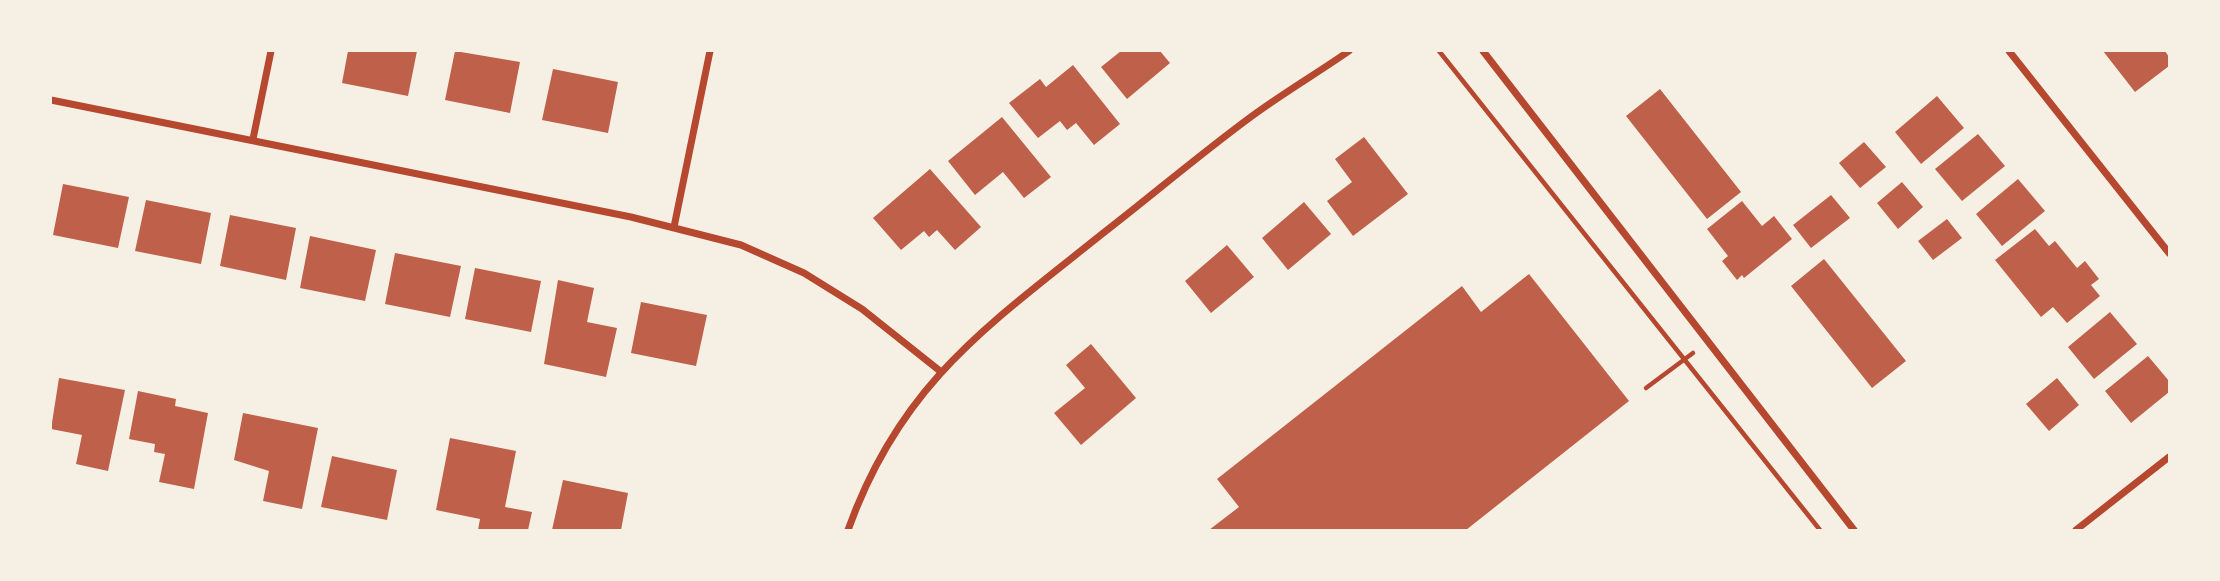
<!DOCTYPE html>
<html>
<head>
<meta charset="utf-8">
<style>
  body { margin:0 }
  #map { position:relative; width:2220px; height:581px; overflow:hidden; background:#f6efe4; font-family:Quicksand,sans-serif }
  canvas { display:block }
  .frame { position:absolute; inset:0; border:52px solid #f6efe4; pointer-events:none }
</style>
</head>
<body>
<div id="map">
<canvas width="2220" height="581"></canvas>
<div class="frame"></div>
</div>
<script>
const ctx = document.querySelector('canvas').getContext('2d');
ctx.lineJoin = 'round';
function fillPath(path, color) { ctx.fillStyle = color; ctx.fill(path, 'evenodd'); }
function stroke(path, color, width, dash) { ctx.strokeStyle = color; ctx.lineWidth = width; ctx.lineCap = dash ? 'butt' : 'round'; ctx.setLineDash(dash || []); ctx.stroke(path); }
fillPath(new Path2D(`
  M348,51h69l-9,45 -66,-13z
  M455,51l65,11 -10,51 -65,-13z
  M1121,51h39l10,12 -43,36 -26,-32z
  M2103,51h62l4,6v9l-34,26z
  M1073,65l47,59 -26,21 -18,-22 -9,7 -7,-9 -22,17 -29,-35 31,-24 6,8z
  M553,69l65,13 -10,51 -66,-13z
  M1660,89l81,103 -34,27 -81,-103z
  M1937,96l27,32 -43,36 -26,-32z
  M1002,117l49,60 -27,21 -21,-26 -28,23 -27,-34z
  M1978,134l27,32 -43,35 -27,-32z
  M1364,137l44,57 -55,42 -26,-35 25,-19 -17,-23z
  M1864,142l22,25 -26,21 -21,-25z
  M930,169l51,58 -26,23 -18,-20 -8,7 -5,-6 -23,19 -28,-32z
  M2018,179l27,32 -43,35 -26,-32z
  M1902,182l21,25 -25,22 -21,-26z
  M63,184l66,13 -11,51 -65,-13z
  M1831,195l19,23 -39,30 -18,-23z
  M146,200l65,13 -10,51 -66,-13z
  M1742,201l20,25 12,-10 18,23 -48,39 -2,-3 -5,5 -15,-19 6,-5 -21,-27z
  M1304,202l27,32 -43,36 -26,-32z
  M230,215l66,13 -10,52 -66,-14z
  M1947,219l15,19 -29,22 -15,-19z
  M2035,229l14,17 6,-5 22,27 8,-7 14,18 -8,6 9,11 -33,27 -14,-16 -12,10 -46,-57z
  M310,236l66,14 -11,51 -65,-13z
  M1227,245l27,32 -43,36 -26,-32z
  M395,253l66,13 -11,51 -65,-13z
  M1824,259l82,102 -34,27 -81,-102z
  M475,268l66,13 -10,51 -66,-13z
  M1529,274l100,127 -163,129h-257l30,-23 -22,-28 245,-193 19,26z
  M558,280l36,8 -7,34 30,6 -11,49 -62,-13z
  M641,302l66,13 -11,51 -65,-13z
  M2110,312l27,32 -43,35 -26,-32z
  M1091,344l45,54 -55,47 -27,-32 31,-25 -19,-23z
  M2148,356l21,25v11l-38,31 -26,-32z
  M59,378l66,12 -17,81 -32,-7 6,-29 -31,-6z
  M2057,378l22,27 -30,26 -23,-27z
  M138,391l38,8 -1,7 33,7 -14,76 -35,-7 6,-28 -11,-2 1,-8 -26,-5z
  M243,413l75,15 -16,81 -39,-8 6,-30 -35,-11z
  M450,438l66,13 -11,56 27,5 -4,18h-50l2,-11 -44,-9z
  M332,456l65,14 -10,50 -66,-13z
  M563,480l65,13 -7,37h-69z`), '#bf614a');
stroke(new Path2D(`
  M1439,51l381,479
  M1646,388l47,-35`), '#b5482f', 4.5);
stroke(new Path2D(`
  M1483,51l371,479
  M2009,51l160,202
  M51,100l580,117 110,28 63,28 58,36 78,62
  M253,139l18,-88
  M674,227l36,-176
  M848,530c52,-146 139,-204 254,-296 49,-38 96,-78 146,-115 32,-24 68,-45 101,-68
  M2076,530l93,-73`), '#b5482f', 7);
</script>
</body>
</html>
